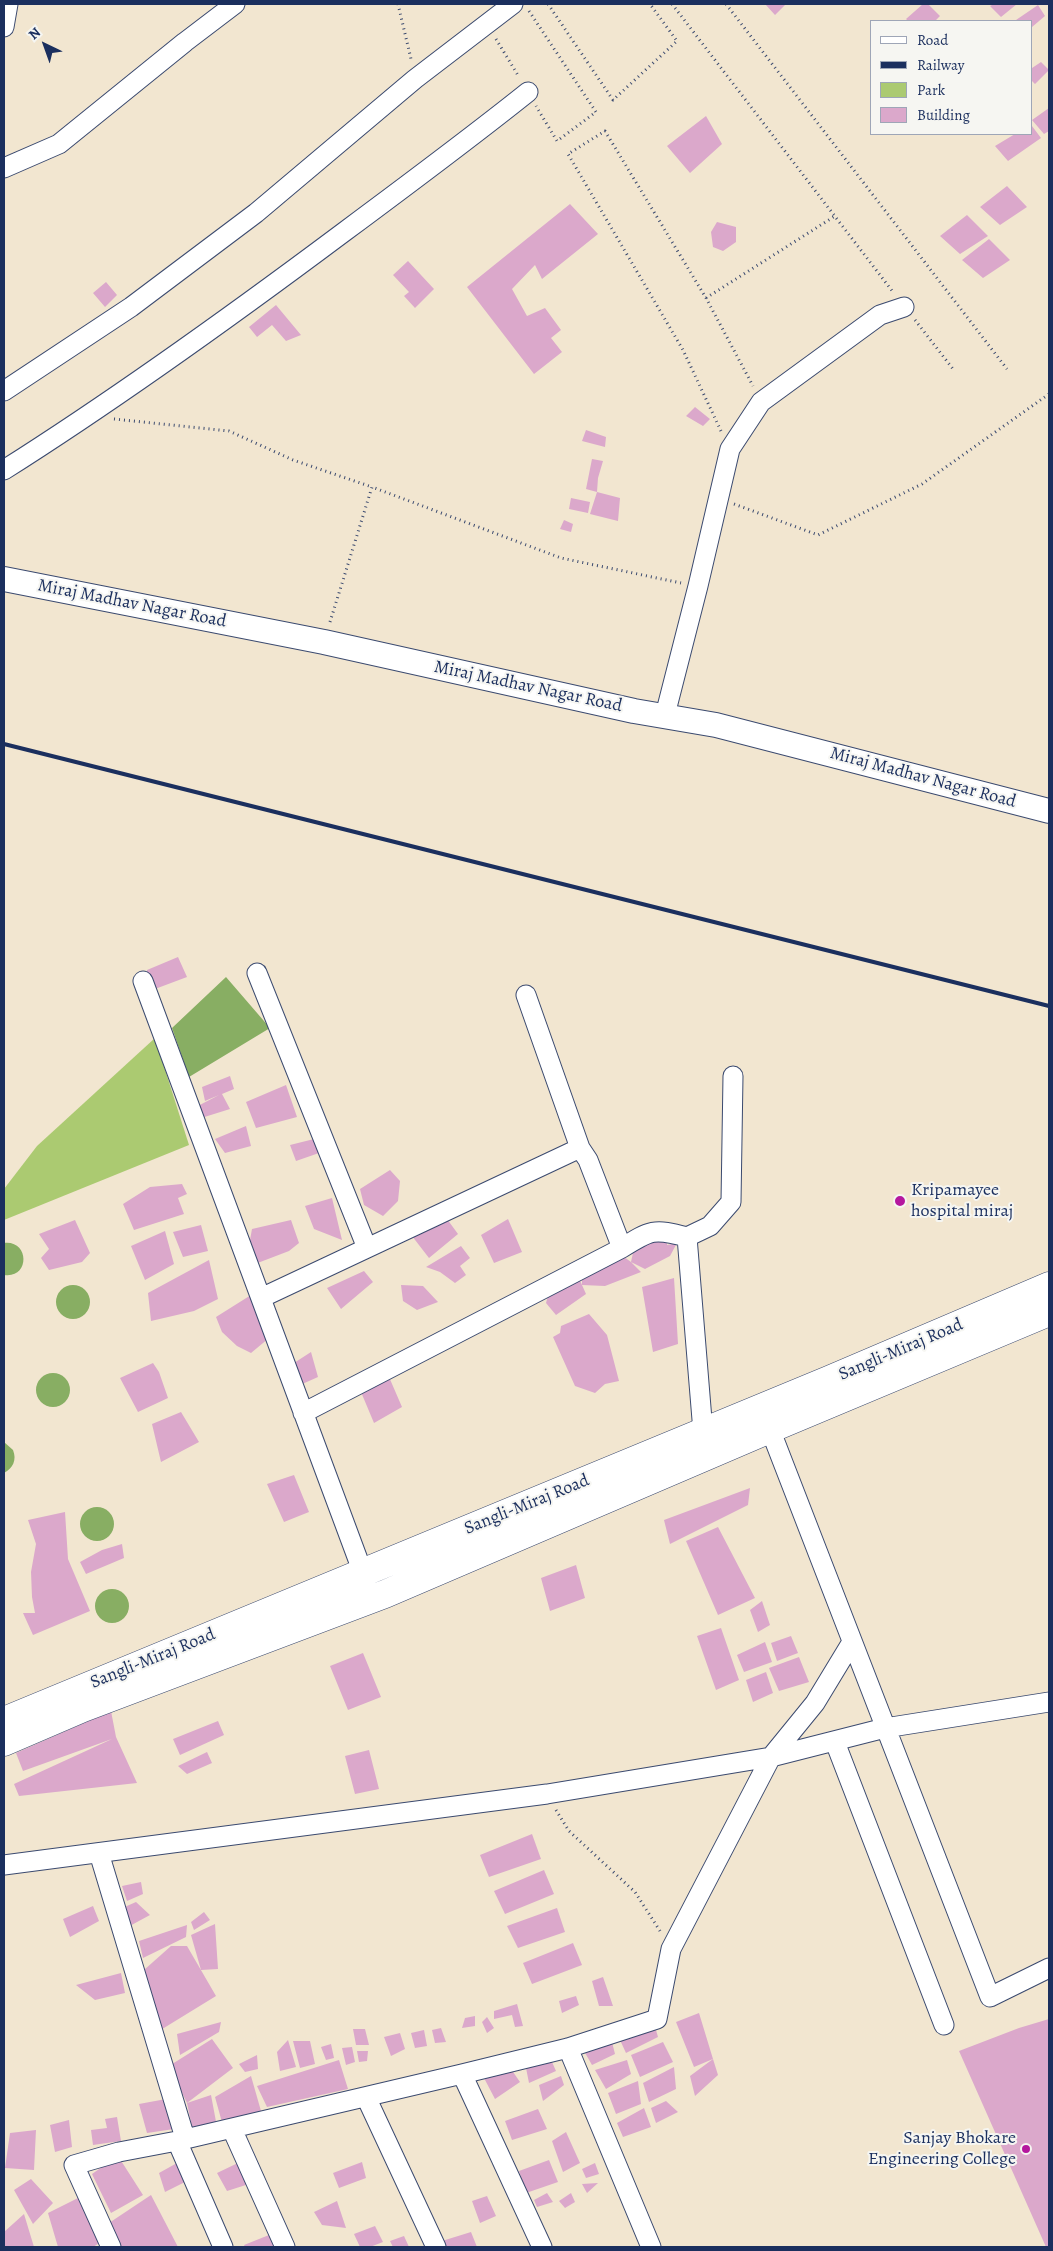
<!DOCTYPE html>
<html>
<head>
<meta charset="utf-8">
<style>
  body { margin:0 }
  #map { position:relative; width:1053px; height:2251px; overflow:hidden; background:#f2e6d0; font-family:Alegreya,serif }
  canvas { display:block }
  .frame { position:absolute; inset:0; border:5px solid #1b2f5e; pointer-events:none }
  .legend { position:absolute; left:870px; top:20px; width:162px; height:115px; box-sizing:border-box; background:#f6f6f2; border:1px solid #9ea6b7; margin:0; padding:6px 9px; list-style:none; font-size:15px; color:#1b2f5e }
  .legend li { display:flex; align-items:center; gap:10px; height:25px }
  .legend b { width:25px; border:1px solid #9ea6b7 }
  .north { position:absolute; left:20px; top:20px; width:50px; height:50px; -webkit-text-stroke:4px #f6f6f2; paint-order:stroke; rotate:318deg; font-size:14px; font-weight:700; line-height:20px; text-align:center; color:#1b2f5e }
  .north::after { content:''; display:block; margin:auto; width:18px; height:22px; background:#1b2f5e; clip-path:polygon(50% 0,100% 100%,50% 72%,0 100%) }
</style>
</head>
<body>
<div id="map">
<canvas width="1053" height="2251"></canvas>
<div class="frame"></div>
<ul class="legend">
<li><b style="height:6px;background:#fff"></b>Road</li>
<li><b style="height:6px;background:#1b2f5e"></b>Railway</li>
<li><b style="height:14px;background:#abca71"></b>Park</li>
<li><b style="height:14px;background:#dba8cb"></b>Building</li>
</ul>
<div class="north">N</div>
</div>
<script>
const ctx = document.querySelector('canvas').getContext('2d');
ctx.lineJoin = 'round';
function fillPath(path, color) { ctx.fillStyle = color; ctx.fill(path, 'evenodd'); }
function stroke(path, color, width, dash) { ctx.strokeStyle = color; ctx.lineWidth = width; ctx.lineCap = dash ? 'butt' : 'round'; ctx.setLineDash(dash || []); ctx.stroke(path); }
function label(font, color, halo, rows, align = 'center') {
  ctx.font = font + ' Alegreya,serif'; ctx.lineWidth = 4; ctx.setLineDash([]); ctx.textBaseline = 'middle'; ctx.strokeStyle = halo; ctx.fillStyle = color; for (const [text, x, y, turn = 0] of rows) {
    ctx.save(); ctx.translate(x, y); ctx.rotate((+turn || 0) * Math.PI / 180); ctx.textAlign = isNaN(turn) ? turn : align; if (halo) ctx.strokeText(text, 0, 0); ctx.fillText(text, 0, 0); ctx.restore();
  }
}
fillPath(new Path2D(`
  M155,1038l34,107 -185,75v-31l33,-43z`), '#abca71');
fillPath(new Path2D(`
  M226,977l44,51 -81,49 -17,-49z
  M4,1243c26,-3 26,36 0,32z
  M56 1302a17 17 0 1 1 34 0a17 17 0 1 1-34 0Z
  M36 1390a17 17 0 1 1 34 0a17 17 0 1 1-34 0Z
  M4,1442l9,8c4,10 0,18 -9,23z
  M80 1524a17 17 0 1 1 34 0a17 17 0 1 1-34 0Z
  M95 1606a17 17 0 1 1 34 0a17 17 0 1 1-34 0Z`), '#88ae63');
fillPath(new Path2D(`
  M765,4h21l-11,11z
  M923,4h5l12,12 -5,5h-27l-2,-2z
  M994,4h23l-16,13 -11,-11z
  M1038,5l7,11 -13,11v-6l-16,-1z
  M1041,62l8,8 -14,14 -3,-3v-13z
  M1049,108v23l-5,3 -12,-14z
  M706,116l16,28 -32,29 -23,-27z
  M1032,126l9,12 -33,23 -13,-15 20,-12h17z
  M1007,186l20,21 -27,18 -20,-18z
  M570,204l28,30 -56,45 -7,-14 -23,24 15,27 18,-8 16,22 -10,8 11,14 -28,22 -67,-87z
  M967,215l21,21 -28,18 -20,-18z
  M717,222l19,5v15l-13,9 -10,-4 -2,-15z
  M989,239l21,21 -27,18 -21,-18z
  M408,261l26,28 -19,19 -11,-12 5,-4 -16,-17z
  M106,282l11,13 -12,12 -12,-14z
  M276,305l25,30 -15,6 -14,-16 -15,12 -8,-10z
  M695,407l15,12 -7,7 -17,-10z
  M586,430l20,7 -1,10 -23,-6z
  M592,459l11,2 -5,17 -1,14 -11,-3z
  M597,492l23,6 -2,23 -28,-7z
  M571,498l19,4 -2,11 -19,-4z
  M564,520l9,4 -2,8 -11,-3z
  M178,957l9,20 -40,15v-22z
  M230,1076l4,13 -12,5 8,15 -32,10 -4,-11 25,-13 -14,6 -3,-14z
  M286,1085l11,32 -41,11 -10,-26z
  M246,1126l5,20 -26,7 -10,-14z
  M314,1139l5,14 -23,8 -6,-16z
  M390,1170l10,11 -2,20 -15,15 -19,-11 -4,-16z
  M182,1184l5,10 -9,4 6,16 -50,16 -11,-26 27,-17z
  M332,1198l10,42 -28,-11 -9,-23z
  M447,1219l11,15 -29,24 -17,-22z
  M508,1219l14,33 -28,11 -13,-28z
  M75,1220l15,33 -8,9 -33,8 -8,-12 8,-9 -10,-15z
  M291,1220l8,23 -10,8 -34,13 -7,-13 4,-22z
  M201,1225l7,26 -25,6 -10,-25z
  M165,1231l9,33 -29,16 -14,-34z
  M667,1232v13l10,-2 -7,13 -25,13 -14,-7 10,10 -36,14 -23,-1 4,9 -30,21 -10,-12 5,-18 25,-14 6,14v-17l34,-17 15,11 3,-14z
  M461,1246l9,12 -10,8 6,9 -11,8 -15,-11 -14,-5z
  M209,1260l9,39 -24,12 -43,10 -3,-28z
  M364,1271l9,11 -32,27 -14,-21z
  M674,1278l4,66 -25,8 -11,-65z
  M401,1285l22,1 15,16 -21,8 -14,-9z
  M251,1295l18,43 -18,15 -14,-7 -15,-14 -6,-15z
  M589,1314l18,21 12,46 -14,3 -10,9 -20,-7 -22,-49 7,-4 1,-7z
  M311,1352l7,25 -18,8 -6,-22z
  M153,1363l6,9 9,26 -30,14 -18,-34z
  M389,1377l13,30 -28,16 -13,-31z
  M181,1412l18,30 -38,20 -9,-38z
  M294,1475l15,37 -25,10 -17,-38z
  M750,1488l-2,17 -78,39 -6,-24z
  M65,1512l3,47 22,52 -57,24 -10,-22h12l-3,-16 -1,-25 5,-28 -8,-24z
  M718,1527l37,71 -37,17 -32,-74z
  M122,1544l2,14 -38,16 -6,-12 22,-12z
  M576,1565l9,33 -35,13 -9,-33z
  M762,1601l8,24 -12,7 -8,-22z
  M721,1628l18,52 -23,10 -19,-54z
  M791,1636l7,17 -21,8 -6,-18z
  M765,1642l7,20 -28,10 -7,-17z
  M363,1653l18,44 -33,13 -18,-44z
  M799,1657l10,25 -30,9 -10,-23z
  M766,1672l7,21 -20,9 -7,-22z
  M111,1711l5,26 21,46 -118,13 -5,-12 98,-45 -89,32 -7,-18z
  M218,1721l6,14 -44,20 -7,-16z
  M369,1750l10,39 -24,5 -10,-38z
  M207,1752l5,11 -25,11 -9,-8z
  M532,1834l9,25 -52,18 -9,-22z
  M544,1870l10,24 -49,20 -11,-23z
  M141,1882l2,12 -16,7 -5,-15z
  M136,1902l14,13 -24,13 -6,-19z
  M93,1906l6,15 -29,16 -7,-18z
  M557,1908l8,24 -47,16 -11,-22z
  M204,1912l6,8 -16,10 -3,-8z
  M215,1924l3,45 -17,1 -10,-35z
  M187,1925l-1,12 -43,21 -4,-17z
  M573,1943l9,22 -50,19 -9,-21z
  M171,1946h16l29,50 -57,35 -15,-61z
  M121,1973l4,20 -30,7 -19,-15z
  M603,1977l10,29h-14l-7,-25z
  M576,1996l3,9 -17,8 -3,-12z
  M517,2004l6,22 -8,1 -3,-12 -18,4v-8z
  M699,2013l14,46 -19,8 -18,-45z
  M475,2016v10l-13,2 3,-10z
  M487,2017l7,11 -7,5 -5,-11z
  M1049,2019v228h-3l-87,-196 60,-23z
  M221,2022l-2,10 -39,23 -3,-21z
  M441,2028l5,14 -11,1 -3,-13z
  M353,2029h12l4,16h-13z
  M424,2030l3,16 -12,2 -4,-15z
  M656,2030l2,7 -32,16 -6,-13z
  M400,2033l5,16 -14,7 -7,-19z
  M212,2039l21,29 -46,35 -18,-37z
  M288,2040l8,27 -16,4 -3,-19z
  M293,2041h17l5,23 -15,4z
  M612,2042l3,12 -23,11 -8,-14z
  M663,2042l10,20 -33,15 -9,-22z
  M331,2044l3,14 -8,2 -5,-13z
  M352,2047l3,15 -9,3 -4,-17z
  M357,2051h11l-1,10 -8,1z
  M257,2055l1,14 -13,3 -6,-8z
  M713,2059l5,16 -23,21 -5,-20z
  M339,2060l9,29 -81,18 -10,-21z
  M627,2060l4,14 -25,15 -11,-19z
  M552,2062l4,9 -27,12 -3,-15z
  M674,2067l2,22 -27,13 -6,-19z
  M511,2069l9,13 -25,17 -11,-21z
  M251,2076l10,35 -38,15 -8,-29z
  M561,2076l3,9 -21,16 -4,-16z
  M638,2081l3,23 -25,10 -8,-21z
  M211,2095l6,32 -24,5 -6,-29z
  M166,2099l8,30 -27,4 -8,-29z
  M666,2101l12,11 -22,11 -5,-15z
  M644,2108l7,19 -28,10 -6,-14z
  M538,2109l9,20 -35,11 -7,-19z
  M117,2117l4,24 -28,4 -2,-15 16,-2 -2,-9z
  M69,2120l3,27 -17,5 -5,-27z
  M36,2130l-2,40 -29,-2 5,-35z
  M566,2132l14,31 -17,9 -11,-31z
  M118,2156l25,39 -32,18 -19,-39z
  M549,2160l9,22 -32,11 -7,-22z
  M240,2162l9,22 -22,7 -10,-18z
  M362,2162l4,16 -27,10 -6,-15z
  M177,2163l10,18 -22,11 -6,-19z
  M595,2163l4,11 -13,4 -4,-9z
  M31,2179l22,24 -20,21 -19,-34z
  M598,2183l-11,10 -5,-9z
  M547,2193l6,9 -16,5 -3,-7z
  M571,2193l4,9 -10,6 -6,-7z
  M151,2195l27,52h-59l-13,-22z
  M487,2196l9,20 -16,7 -8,-22z
  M78,2198l23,44 -8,5h-35l-10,-34z
  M337,2201l9,27 -24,-3 -8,-13z
  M24,2214l10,33h-30v-15z
  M375,2226l8,16 -13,5h-10l-6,-13z
  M471,2232l6,15h-31l-4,-6z
  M269,2235l6,12h-30l-1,-2z
  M404,2236l5,11h-16l-3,-6z`), '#dba8cb');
const minor = new Path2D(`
  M4,27l4,-23
  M4,168l55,-24 126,-102 50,-38
  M4,391l127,-84 125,-94 159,-134 98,-75
  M4,470c117,-74 229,-155 340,-238 62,-46 124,-92 184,-140
  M665,715l33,-129 32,-137 31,-47 119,-87 24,-8
  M257,973l110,275
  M143,981l220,592
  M526,995l54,153
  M687,1237l23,-11 21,-24 2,-126
  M261,1298l319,-150 8,12 34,88
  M303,1413l319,-165c28,-18 32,-20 65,-11l16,195
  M770,1429l220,568 59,-29
  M835,1742l109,283
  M99,1853l86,285
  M4,1865l543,-71 224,-37 114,-29 164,-26
  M568,2048l83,199
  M462,2074l80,173
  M366,2097l70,150
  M232,2129l53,118
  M177,2141l46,106
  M111,2247l-37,-82 45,-13 58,-11 285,-67 106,-26 89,-29 14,-70 100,-192 44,-54 37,-61`);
const tertiary = new Path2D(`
  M4,579l320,63 310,69 82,14 333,86`);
const trunk = new Path2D(`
  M4,1721l825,-341 220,-94
  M4,1742l79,-34 302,-114 385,-165 279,-117`);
stroke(minor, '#3b4a6f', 21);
stroke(tertiary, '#3b4a6f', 26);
stroke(trunk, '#3b4a6f', 29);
stroke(new Path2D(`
  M398,4l13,55
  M548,4l65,96 64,-59 -27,-37
  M672,4l221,288
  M726,4l281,365
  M529,11l67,101 -39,29 -21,-35
  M496,39l23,38
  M706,298l129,-82
  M915,320l38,49
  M114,419l115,12 64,29 79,27
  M721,431l-38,-81 -115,-196 37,-23 101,167 47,88
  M734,504l84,31 104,-51 127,-90
  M330,622l42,-135 189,71 120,25
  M556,1810l13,21 66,61 25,39`), '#3b4a6f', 3, [1, 4]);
stroke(minor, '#fff', 19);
stroke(tertiary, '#fff', 24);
stroke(trunk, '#fff', 28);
stroke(new Path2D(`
  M4,744l1045,262`), '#1b2f5e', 4);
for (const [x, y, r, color] of [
  [900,1201,6,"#b5179e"],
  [1026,2149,5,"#b5179e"]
]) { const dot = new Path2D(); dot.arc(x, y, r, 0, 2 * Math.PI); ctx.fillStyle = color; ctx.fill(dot); stroke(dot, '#f6f6f2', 2); }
label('18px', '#1b2f5e', '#f6f6f2', [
  ["Miraj Madhav Nagar Road",132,604,11],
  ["Miraj Madhav Nagar Road",528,687,12],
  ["Miraj Madhav Nagar Road",923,778,15],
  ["Sangli-Miraj Road",901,1350,-23],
  ["Sangli-Miraj Road",527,1505,-22],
  ["Sangli-Miraj Road",153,1659,-22]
]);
label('18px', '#1b2f5e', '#f6f6f2', [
  ["Kripamayee",911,1191],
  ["hospital miraj",911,1212],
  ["Sanjay Bhokare",1016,2139,"right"],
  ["Engineering College",1016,2160,"right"]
], 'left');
</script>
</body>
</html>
